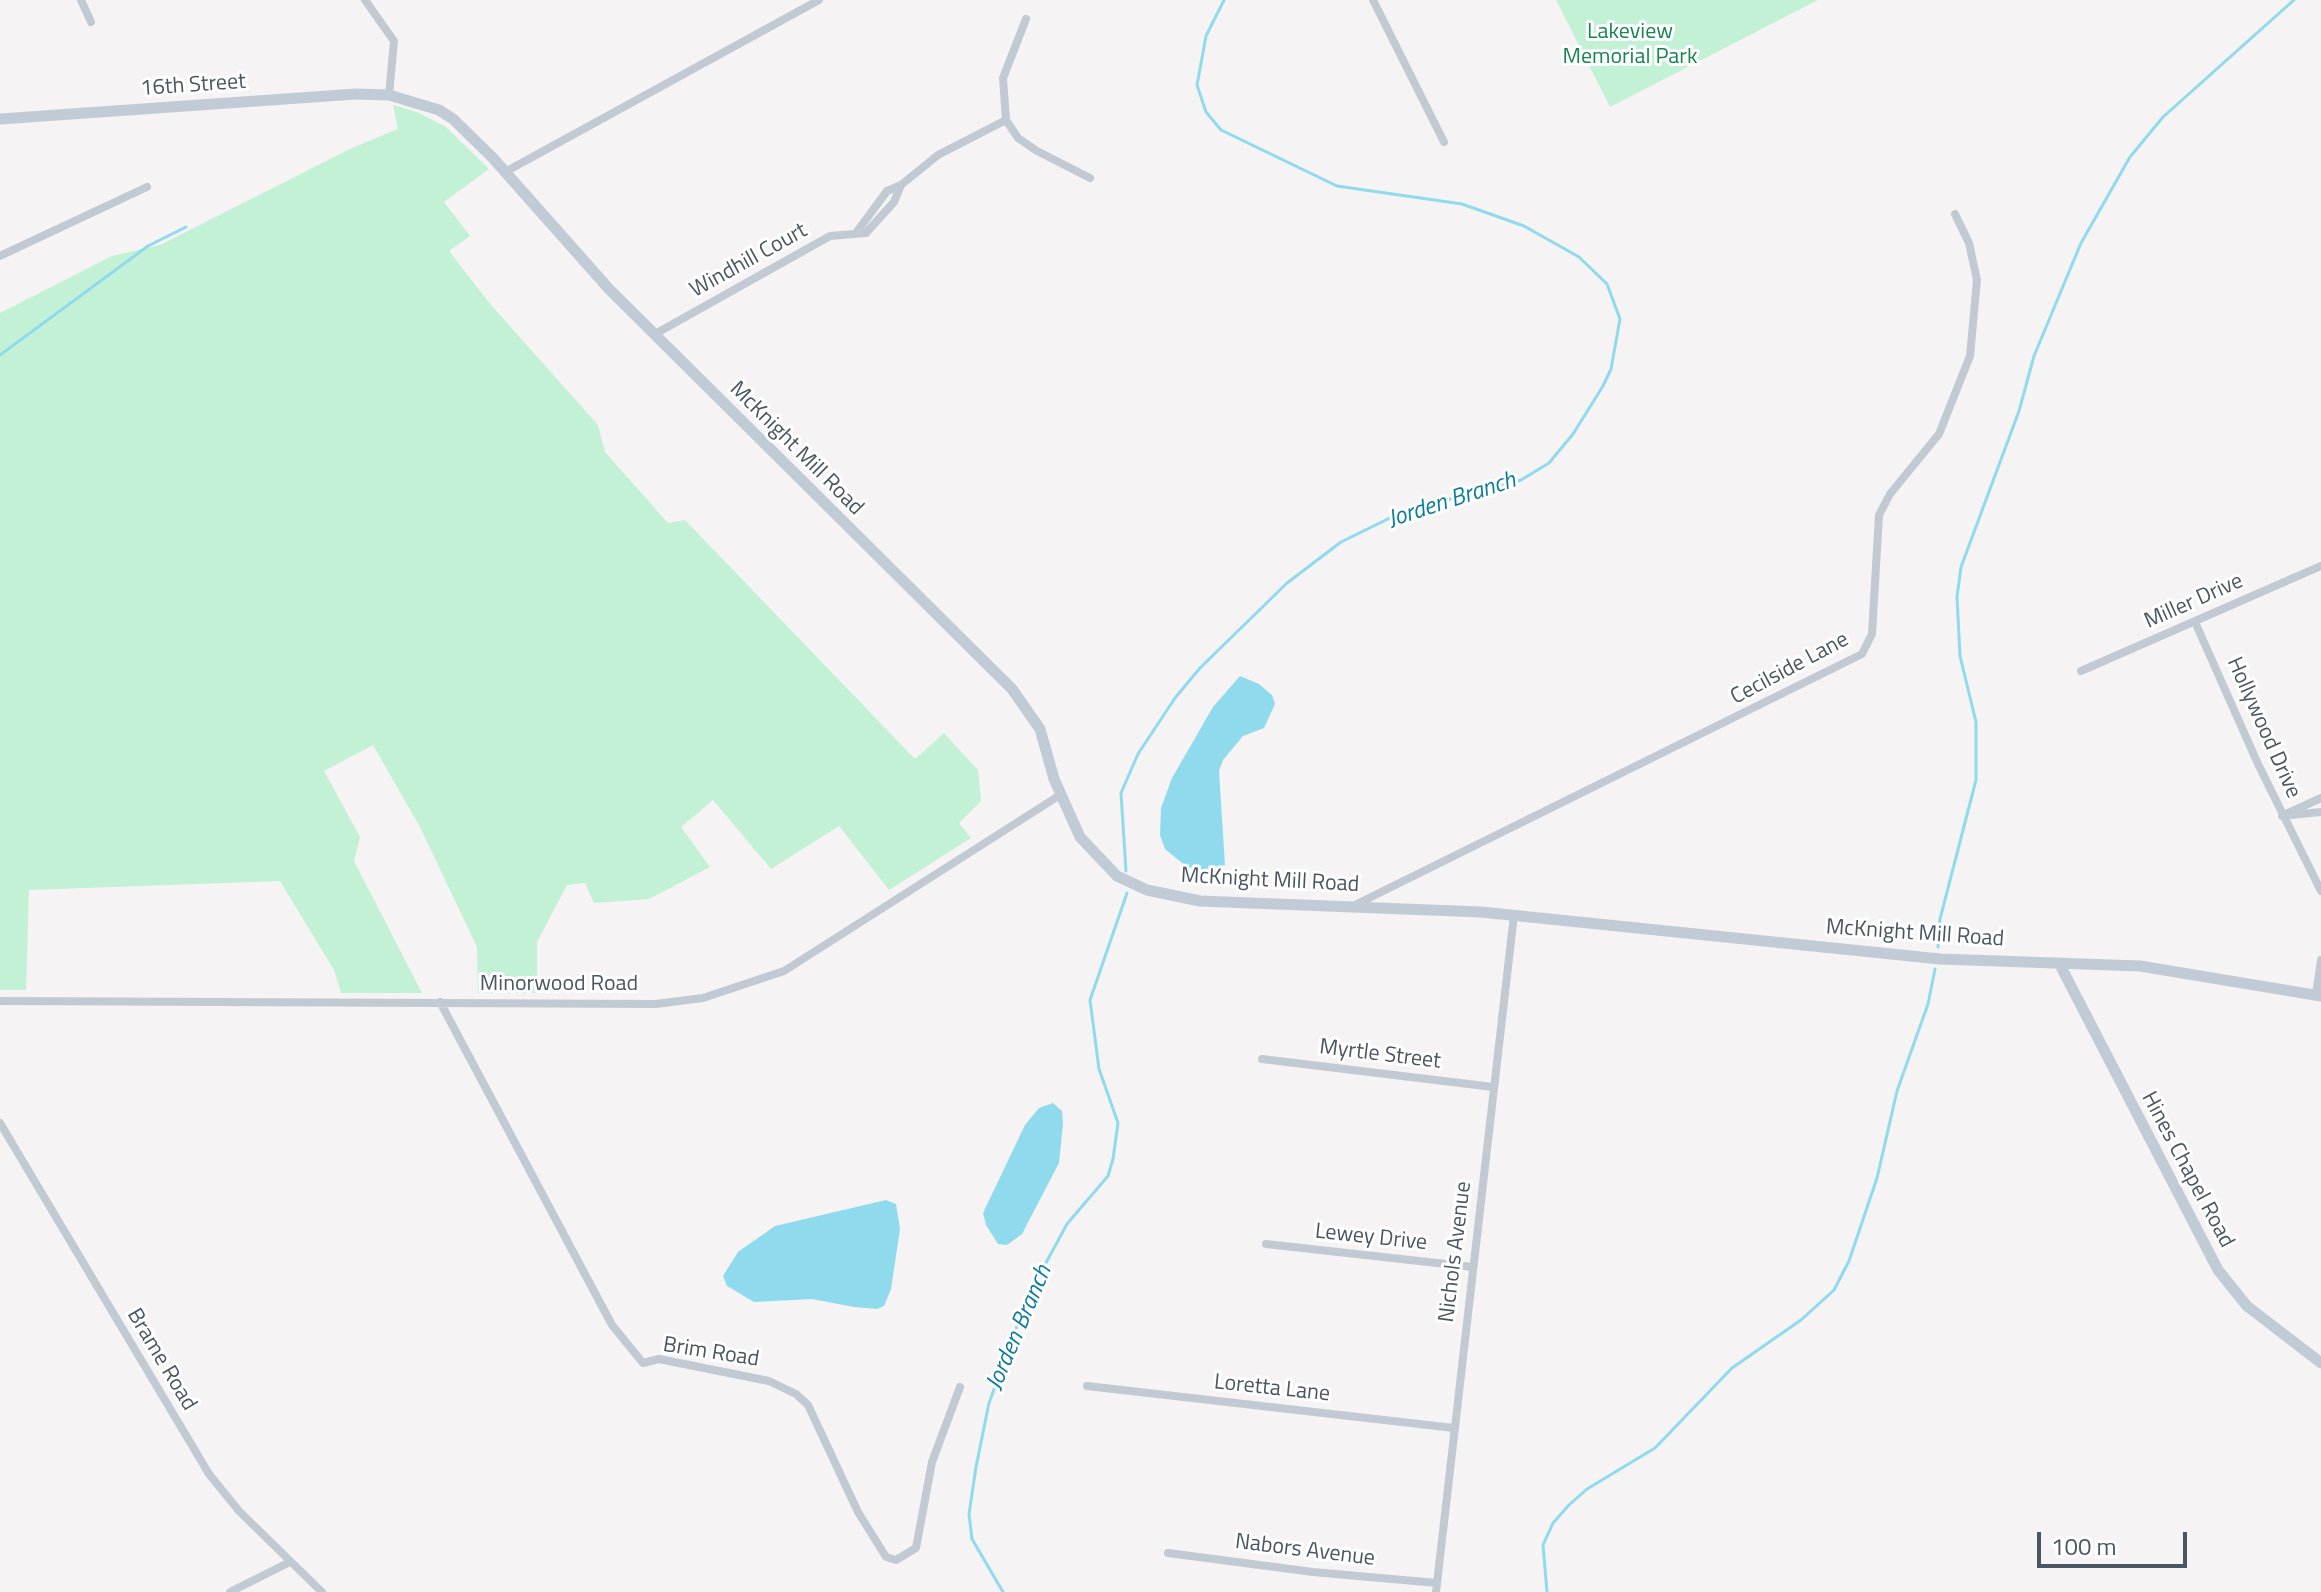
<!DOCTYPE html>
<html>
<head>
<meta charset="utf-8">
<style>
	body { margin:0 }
	#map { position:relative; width:2321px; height:1592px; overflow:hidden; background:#f5f3f3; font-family:"Titillium Web",sans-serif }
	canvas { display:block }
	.scale { position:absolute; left:2037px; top:1532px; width:150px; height:36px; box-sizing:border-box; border:4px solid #4a5661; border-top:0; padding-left:10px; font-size:24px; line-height:28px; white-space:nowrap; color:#4a5661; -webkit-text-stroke:6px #fff; paint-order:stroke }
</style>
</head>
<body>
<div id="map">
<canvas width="2321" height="1592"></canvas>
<div class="scale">100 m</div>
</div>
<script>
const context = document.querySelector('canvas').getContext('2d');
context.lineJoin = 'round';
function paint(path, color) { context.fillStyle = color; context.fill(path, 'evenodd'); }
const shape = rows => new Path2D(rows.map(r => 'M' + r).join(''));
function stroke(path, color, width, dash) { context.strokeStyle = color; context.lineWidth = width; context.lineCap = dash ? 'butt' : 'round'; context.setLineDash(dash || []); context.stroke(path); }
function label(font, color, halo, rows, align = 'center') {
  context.font = font + ' "Titillium Web",sans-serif'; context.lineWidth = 6; context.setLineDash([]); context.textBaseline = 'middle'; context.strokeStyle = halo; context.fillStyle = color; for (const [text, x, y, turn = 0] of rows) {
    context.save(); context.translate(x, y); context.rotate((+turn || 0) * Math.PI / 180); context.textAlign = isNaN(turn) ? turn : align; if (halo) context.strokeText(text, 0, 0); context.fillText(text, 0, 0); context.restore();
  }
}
paint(shape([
	[1556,0,1818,0,1610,107],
	[393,105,417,112,446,127,489,169,444,202,470,236,449,251,491,305,598,425,605,452,668,523,685,520,915,759,944,733,978,770,981,801,959,823,971,838,889,890,839,826,771,869,713,800,681,827,710,867,649,899,594,903,585,883,567,885,537,942,537,993,478,993,477,947,420,827,373,745,324,771,360,837,354,861,422,993,341,993,334,970,280,881,29,890,26,990,0,990,0,313,112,256,160,245,352,148,398,129]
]), '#c3f1d5');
paint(shape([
	[1240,676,1259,684,1272,695,1275,704,1264,728,1243,736,1223,760,1219,771,1225,865,1200,870,1187,867,1165,849,1160,835,1161,808,1172,778,1213,707],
	[1053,1103,1062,1111,1063,1124,1059,1163,1022,1234,1007,1245,998,1244,986,1225,983,1213,1025,1125,1039,1108],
	[886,1200,896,1204,900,1229,891,1289,884,1306,877,1309,854,1307,812,1299,754,1302,727,1286,723,1276,738,1252,775,1226]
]), '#90daee');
stroke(shape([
	[0,355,148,246,186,227],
	[1126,871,1121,793,1138,754,1175,698,1200,668,1287,583,1341,542,1400,513,1521,480,1549,463,1573,434,1603,386,1611,369,1620,319,1607,284,1579,257,1524,226,1462,204,1337,186,1221,130,1206,112,1197,85,1206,36,1224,0],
	[1938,947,1940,919,1976,780,1976,722,1960,656,1957,597,1961,567,2019,411,2034,356,2081,243,2130,157,2163,117,2294,0],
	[1003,1592,972,1539,969,1514,976,1467,989,1403,1028,1296,1067,1224,1108,1176,1113,1159,1118,1123,1099,1069,1090,1000,1127,893],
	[1547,1592,1543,1545,1553,1523,1569,1505,1587,1489,1655,1448,1732,1368,1801,1320,1834,1290,1849,1261,1877,1178,1897,1091,1928,1004,1935,969]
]), '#90daee', 3);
stroke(shape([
	[81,0,91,22],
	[365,0,394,41,389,95],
	[1373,0,1444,142],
	[1006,120,1018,138,1037,151,1090,178],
	[505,172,819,0],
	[856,233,887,191,901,185,938,155,1006,120,1003,78,1026,19],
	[0,256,147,187],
	[655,334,830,236,866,233,894,202,901,185],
	[2195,622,2258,764,2321,891],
	[2081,671,2321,566],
	[2291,815,2321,812],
	[2282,816,2321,798],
	[1355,905,1862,654,1872,634,1879,515,1890,494,1939,434,1970,356,1977,280,1969,243,1955,214],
	[2316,995,2321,960],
	[0,1001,656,1004,703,998,784,971,1060,795],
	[440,1002,612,1325,643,1363,659,1359,769,1381,796,1394,808,1405,858,1512,886,1557,896,1560,916,1548,932,1462,960,1387],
	[1262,1059,1493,1087],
	[0,1123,209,1474,239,1511,322,1592],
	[1266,1244,1473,1267],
	[1087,1386,1454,1428],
	[1168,1553,1313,1572,1437,1583],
	[230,1592,290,1562],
	[1436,1592,1514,915]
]), '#c1cad2', 8);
stroke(shape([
	[0,119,356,94,389,95,439,110,453,119,492,157,609,289,1012,689,1040,729,1054,779,1080,837,1117,876,1147,890,1200,901,1481,912,1940,959,2140,966,2321,996],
	[2059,963,2218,1270,2247,1306,2321,1363]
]), '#c1cbd6', 11);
label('22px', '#17864f', '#fff', [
	["Lakeview",1630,33],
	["Memorial Park",1630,58]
]);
label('22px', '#4a5661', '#fff', [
	["16th Street",193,86,-4],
	["Windhill Court",749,261,-29],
	["McKnight Mill Road",796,449,45],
	["Miller Drive",2194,602,-24],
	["Cecilside Lane",1790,669,-28],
	["Hollywood Drive",2263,728,66],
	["McKnight Mill Road",1270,881,3],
	["McKnight Mill Road",1915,934,4],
	["Minorwood Road",559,985],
	["Myrtle Street",1380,1055,7],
	["Hines Chapel Road",2187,1170,62],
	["Lewey Drive",1371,1238,6],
	["Nichols Avenue",1456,1252,-83],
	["Brim Road",711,1353,9],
	["Brame Road",161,1360,59],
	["Loretta Lane",1272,1389,6],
	["Nabors Avenue",1305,1551,7]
]);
label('italic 24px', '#0c7c9b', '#fff', [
	["Jorden Branch",1452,501,-18],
	["Jorden Branch",1020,1328,-67]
]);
</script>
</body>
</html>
